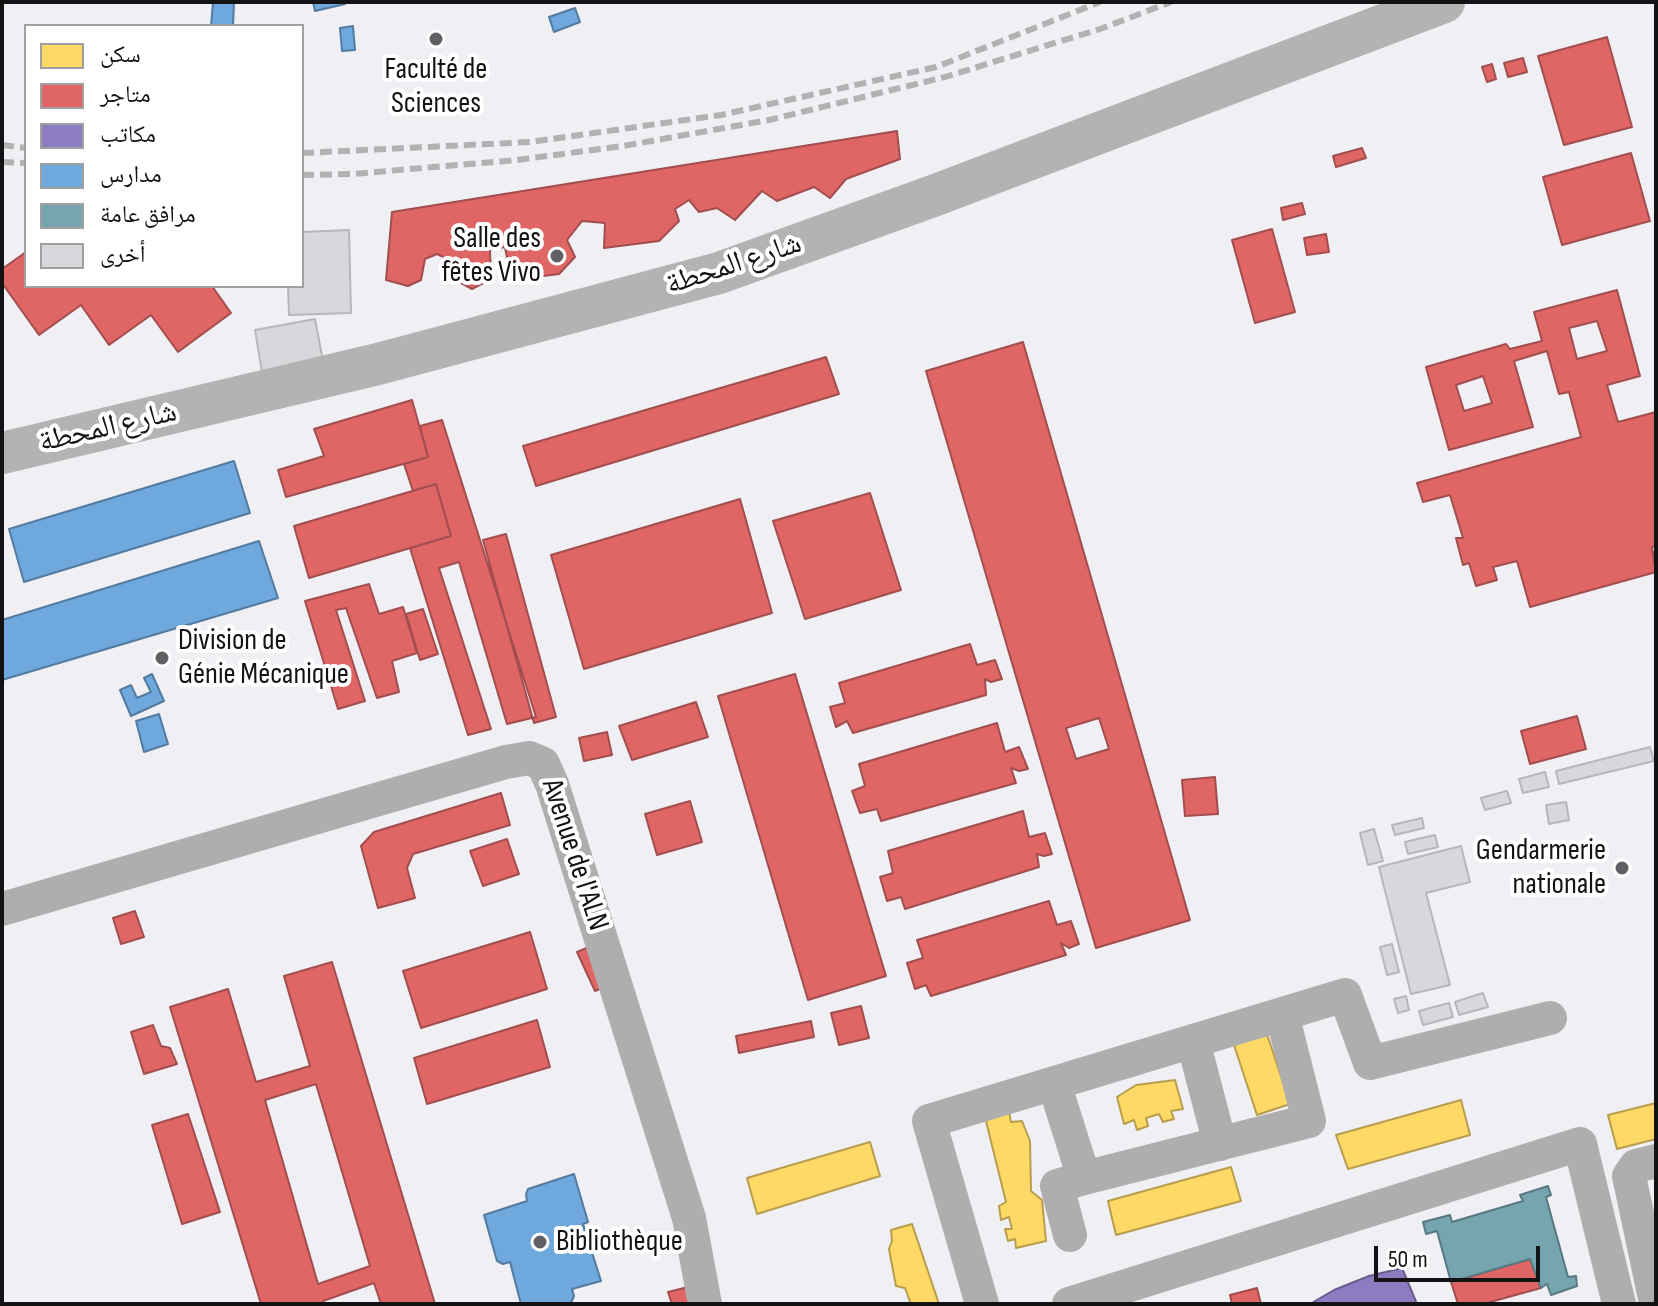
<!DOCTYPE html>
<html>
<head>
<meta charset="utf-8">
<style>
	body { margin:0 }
	#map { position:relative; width:1658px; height:1306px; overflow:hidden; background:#efeff4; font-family:"Sofia Sans Condensed","Noto Naskh Arabic",sans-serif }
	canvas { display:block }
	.frame { position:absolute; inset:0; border:4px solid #131215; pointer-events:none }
	.legend { position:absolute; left:24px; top:24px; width:280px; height:264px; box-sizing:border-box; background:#fff; border:2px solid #a1a0a1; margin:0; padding:10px 14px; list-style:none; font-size:24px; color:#131215 }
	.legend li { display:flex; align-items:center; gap:16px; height:40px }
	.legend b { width:40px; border:2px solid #a1a0a1 }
	.scale { position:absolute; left:1374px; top:1246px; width:166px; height:36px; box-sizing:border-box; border:4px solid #131215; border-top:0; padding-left:10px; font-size:24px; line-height:28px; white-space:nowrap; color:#131215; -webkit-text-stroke:6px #fff; paint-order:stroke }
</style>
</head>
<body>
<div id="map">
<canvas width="1658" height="1306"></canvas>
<div class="frame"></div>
<ul class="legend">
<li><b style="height:22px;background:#ffd966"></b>سكن</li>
<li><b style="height:22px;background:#e06666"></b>متاجر</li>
<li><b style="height:22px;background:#8e7cc3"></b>مكاتب</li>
<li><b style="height:22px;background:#6fa8dc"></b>مدارس</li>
<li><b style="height:22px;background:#76a5af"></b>مرافق عامة</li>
<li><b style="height:22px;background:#d8d8dc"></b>أخرى</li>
</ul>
<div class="scale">50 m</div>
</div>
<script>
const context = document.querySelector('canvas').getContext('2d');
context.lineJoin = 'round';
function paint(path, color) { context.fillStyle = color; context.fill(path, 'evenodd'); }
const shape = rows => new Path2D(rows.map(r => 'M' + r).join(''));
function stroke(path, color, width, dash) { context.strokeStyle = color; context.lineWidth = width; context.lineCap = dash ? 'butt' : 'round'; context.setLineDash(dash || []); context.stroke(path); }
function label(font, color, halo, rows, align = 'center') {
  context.font = font + ' "Sofia Sans Condensed","Noto Naskh Arabic",sans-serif'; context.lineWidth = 8; context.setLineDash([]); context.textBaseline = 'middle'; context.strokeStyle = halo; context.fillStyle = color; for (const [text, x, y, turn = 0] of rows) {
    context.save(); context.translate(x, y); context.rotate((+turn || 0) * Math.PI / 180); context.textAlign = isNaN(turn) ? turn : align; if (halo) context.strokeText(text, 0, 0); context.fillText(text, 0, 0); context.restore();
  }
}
const homes = shape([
	[1267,1034,1290,1104,1257,1115,1234,1045,1267,1034],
	[1175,1080,1183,1109,1171,1111,1174,1119,1163,1122,1159,1114,1146,1118,1148,1126,1137,1130,1134,1120,1124,1124,1117,1097,1136,1085,1175,1080],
	[1461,1100,1470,1135,1348,1169,1336,1135,1461,1100],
	[1656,1103,1656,1139,1617,1149,1608,1115,1656,1103],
	[1008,1106,1011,1122,1022,1121,1030,1141,1031,1191,1042,1200,1046,1241,1016,1248,1015,1239,1008,1241,1005,1229,1012,1229,1009,1217,1001,1220,999,1206,1006,1202,984,1113,1008,1106],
	[870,1142,880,1176,757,1214,747,1178,870,1142],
	[1231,1167,1241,1201,1116,1235,1108,1201,1231,1167],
	[912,1224,939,1304,911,1304,905,1288,896,1286,889,1249,892,1241,891,1230,912,1224]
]);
paint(homes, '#ffd966');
stroke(homes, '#b89d4e', 2);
const shops = shape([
	[1607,37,1632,127,1564,145,1538,56,1607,37],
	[1523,58,1527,72,1508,77,1504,63,1523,58],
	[1492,64,1496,79,1487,82,1482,67,1492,64],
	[897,131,900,159,846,179,830,198,814,187,777,201,762,191,735,220,717,208,699,212,689,200,675,209,679,221,659,241,604,248,605,223,582,221,567,240,575,257,559,274,511,280,505,247,490,250,491,279,472,289,450,277,454,262,437,254,425,259,421,280,408,286,386,280,392,212,897,131],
	[1362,148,1366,158,1336,167,1333,156,1362,148],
	[1631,153,1650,221,1562,245,1543,177,1631,153],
	[1302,203,1305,214,1283,220,1281,208,1302,203],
	[1272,229,1295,312,1255,323,1232,240,1272,229],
	[1326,234,1329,252,1307,255,1304,238,1326,234],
	[26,252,26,286,212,286,231,313,178,352,151,315,109,345,81,305,39,335,2,283,2,269,26,252],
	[1617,290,1640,376,1607,385,1618,422,1656,412,1656,546,1652,547,1656,572,1530,607,1517,561,1493,567,1497,580,1476,586,1469,563,1463,565,1456,538,1463,538,1450,495,1423,502,1417,483,1581,437,1569,392,1559,394,1547,351,1514,361,1533,427,1449,450,1426,367,1506,344,1510,349,1542,341,1534,312,1617,290],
	[1597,321,1607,351,1577,359,1569,328,1597,321],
	[1483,376,1492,403,1464,411,1456,385,1483,376],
	[1023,342,1190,920,1096,948,926,371,1023,342],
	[1099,718,1109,749,1076,759,1066,728,1099,718],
	[826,357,839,394,536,486,523,446,826,357],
	[412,400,428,457,286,497,278,470,324,456,314,429,412,400],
	[442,420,536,717,507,724,459,562,439,568,491,729,468,735,410,548,451,536,436,484,413,491,404,464,428,457,420,426,442,420],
	[436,484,451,536,309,578,294,526,436,484],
	[870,493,901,590,805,619,773,521,870,493],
	[740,499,772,613,584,669,551,555,740,499],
	[506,534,556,717,534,723,483,540,506,534],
	[369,584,379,614,403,607,417,653,392,661,399,692,377,698,346,608,336,610,365,701,338,709,305,601,369,584],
	[423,609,438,654,420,660,406,614,423,609],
	[970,644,977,665,995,660,1002,679,991,682,985,679,986,695,853,733,847,721,836,727,830,707,845,703,839,683,970,644],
	[795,674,886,976,808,1000,718,696,795,674],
	[696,702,708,737,632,760,619,726,696,702],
	[1577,716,1586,749,1530,764,1521,731,1577,716],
	[997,723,1005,752,1019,747,1028,769,1019,771,1011,768,1016,783,881,821,877,809,860,813,852,791,865,786,859,764,997,723],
	[607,732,612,755,584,761,579,738,607,732],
	[1215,777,1218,814,1185,816,1182,780,1215,777],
	[501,793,510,825,413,854,407,868,415,898,378,908,361,846,374,832,501,793],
	[690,801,702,842,657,855,645,814,690,801],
	[1023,811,1029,837,1045,833,1052,854,1044,856,1037,854,1039,867,905,909,901,897,887,901,880,877,893,873,888,851,1023,811],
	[507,839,519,874,483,886,470,851,507,839],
	[1049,901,1057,925,1071,921,1079,944,1069,948,1061,943,1066,955,931,996,926,985,915,989,907,963,923,958,917,940,1049,901],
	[135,911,144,937,121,944,113,918,135,911],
	[530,932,547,989,421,1028,403,971,530,932],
	[589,947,611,984,595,991,577,952,589,947],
	[332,962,435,1304,381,1304,374,1283,323,1301,323,1304,261,1304,170,1007,228,989,256,1082,310,1066,284,976,332,962],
	[316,1084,370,1266,318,1284,265,1100,316,1084],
	[861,1006,869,1038,839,1045,831,1013,861,1006],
	[537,1020,550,1067,427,1104,414,1058,537,1020],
	[811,1021,814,1037,739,1053,736,1036,811,1021],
	[153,1025,161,1046,170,1048,177,1064,144,1074,131,1032,153,1025],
	[188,1114,220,1212,182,1224,152,1125,188,1114],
	[1530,1259,1541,1288,1483,1304,1458,1304,1451,1282,1530,1259],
	[688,1287,693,1304,672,1304,668,1292,688,1287],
	[1257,1288,1261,1304,1232,1304,1230,1295,1257,1288]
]);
paint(shops, '#e06666');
stroke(shops, '#a24d4e', 2);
const offices = shape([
	[1402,1268,1417,1304,1310,1304,1334,1290,1369,1276,1402,1268]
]);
paint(offices, '#8e7cc3');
stroke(offices, '#695c8f', 2);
const schools = shape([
	[213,2,234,2,233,26,211,26,213,2],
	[313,2,345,2,345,4,315,11,313,2],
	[575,8,580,22,554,32,549,17,575,8],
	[353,26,355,50,342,51,340,28,353,26],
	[234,461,250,513,24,582,9,529,234,461],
	[259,541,278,598,2,680,2,620,259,541],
	[152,674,164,701,131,716,120,690,131,685,137,698,151,692,144,678,152,674],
	[159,714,168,744,144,752,136,721,159,714],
	[574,1174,588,1222,583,1224,601,1281,572,1289,574,1296,571,1303,521,1304,510,1262,503,1264,497,1261,484,1215,527,1201,526,1194,528,1189,574,1174]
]);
paint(schools, '#6fa8dc');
stroke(schools, '#537ba0', 2);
const public = shape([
	[1548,1186,1551,1195,1546,1197,1568,1277,1576,1276,1577,1286,1551,1295,1547,1284,1541,1288,1530,1259,1451,1282,1437,1231,1426,1234,1423,1222,1450,1215,1452,1222,1523,1201,1520,1195,1548,1186]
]);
paint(public, '#76a5af');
stroke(public, '#587981', 2);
const building = shape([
	[349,230,351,313,289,315,288,286,302,286,302,232,349,230],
	[315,319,323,361,262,372,255,330,315,319],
	[1650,747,1654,761,1559,784,1556,771,1650,747],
	[1545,772,1549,787,1523,793,1519,779,1545,772],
	[1507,791,1511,803,1485,810,1481,798,1507,791],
	[1566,802,1569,820,1549,824,1546,805,1566,802],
	[1422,818,1424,828,1395,835,1392,825,1422,818],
	[1374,829,1383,861,1368,865,1360,833,1374,829],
	[1435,835,1438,847,1408,854,1405,842,1435,835],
	[1461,846,1470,882,1426,893,1450,985,1411,994,1379,867,1461,846],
	[1392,944,1399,972,1387,975,1380,947,1392,944],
	[1483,993,1488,1007,1459,1015,1455,1002,1483,993],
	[1406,996,1409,1010,1398,1013,1394,999,1406,996],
	[1449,1003,1453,1017,1423,1025,1419,1011,1449,1003]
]);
paint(building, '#d8d8dc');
stroke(building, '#b7b7bb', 2);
stroke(shape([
	[2,909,506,762,529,758,543,764,552,784,689,1218,705,1304],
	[1193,1041,1220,1144],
	[1054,1083,1084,1178,1057,1186,1070,1235],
	[1656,1161,1636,1166,1629,1176,1656,1303],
	[1084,1178,1309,1121,1282,1014],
	[982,1304,929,1121,1345,995,1370,1063,1550,1018],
	[1069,1304,1580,1144,1619,1304]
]), '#afaeaf', 34);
stroke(shape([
	[2,453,378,364,719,273,933,196,1444,2]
]), '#b3b3b3', 42);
stroke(shape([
	[2,145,26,148],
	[302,153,530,142,721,115,936,67,1100,2],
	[2,162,26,163],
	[302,175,352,174,517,160,623,146,769,120,945,77,1100,29,1171,2]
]), '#b2b2b3', 6, [12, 6]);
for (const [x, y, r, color] of [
	[436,39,8,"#605f63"],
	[557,256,8,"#605f63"],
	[162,658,8,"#605f63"],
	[1622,868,8,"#605f63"],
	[540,1242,8,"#605f63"]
]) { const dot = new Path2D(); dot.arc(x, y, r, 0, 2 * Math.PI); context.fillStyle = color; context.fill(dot); stroke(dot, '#fff', 3); }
label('30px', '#131215', '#fff', [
	["Faculté de",436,70,"center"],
	["Sciences",436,104,"center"],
	["Salle des",541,239],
	["fêtes Vivo",541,273],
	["Division de",178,641,"left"],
	["Génie Mécanique",178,675,"left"],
	["Gendarmerie",1606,851],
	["nationale",1606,885],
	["Bibliothèque",556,1242,"left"]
], 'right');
label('30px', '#131215', '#fff', [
	["شارع المحطة",734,265,-18],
	["شارع المحطة",108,428,-13],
	["Avenue de l'ALN",574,855,72]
]);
</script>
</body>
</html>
